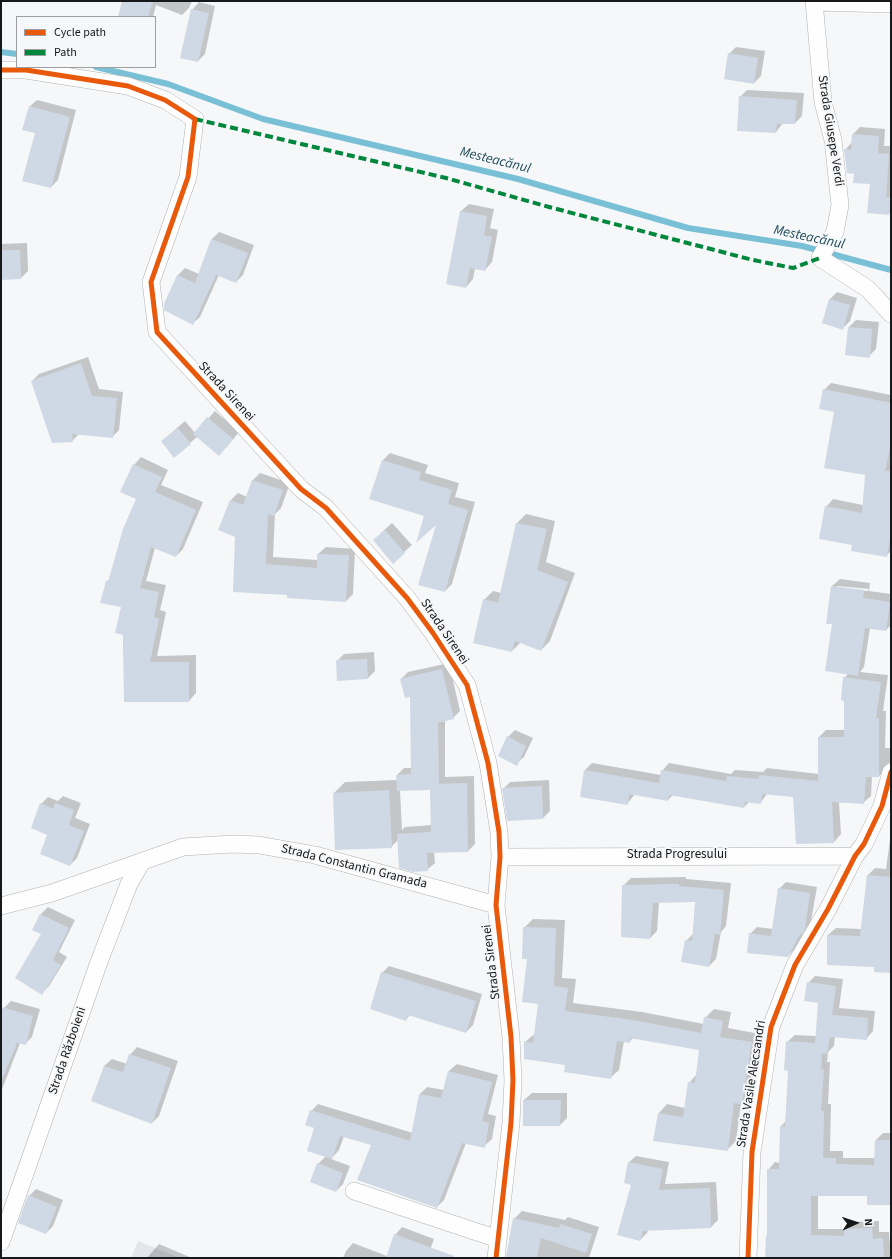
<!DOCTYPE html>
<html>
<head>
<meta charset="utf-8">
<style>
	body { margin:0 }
	#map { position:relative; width:892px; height:1259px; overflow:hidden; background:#f6f7f8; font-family:"Source Sans 3",sans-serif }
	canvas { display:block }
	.frame { position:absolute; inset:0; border:2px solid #171819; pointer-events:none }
	.legend { position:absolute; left:16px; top:16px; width:140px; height:52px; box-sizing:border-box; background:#f5f7f9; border:1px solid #9c9e9f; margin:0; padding:5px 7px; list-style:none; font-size:12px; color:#171819 }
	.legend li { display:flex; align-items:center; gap:8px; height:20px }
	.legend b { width:20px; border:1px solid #9c9e9f }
	.north { position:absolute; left:836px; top:1203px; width:40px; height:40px; -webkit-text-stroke:3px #f5f7f9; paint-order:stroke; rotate:87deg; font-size:11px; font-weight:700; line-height:16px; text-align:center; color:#171819 }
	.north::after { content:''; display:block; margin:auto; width:14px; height:18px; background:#171819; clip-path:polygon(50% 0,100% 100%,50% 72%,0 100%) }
</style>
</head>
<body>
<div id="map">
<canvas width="892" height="1259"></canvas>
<div class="frame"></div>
<ul class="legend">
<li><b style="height:5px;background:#e8590c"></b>Cycle path</li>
<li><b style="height:5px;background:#00873e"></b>Path</li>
</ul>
<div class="north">N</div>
</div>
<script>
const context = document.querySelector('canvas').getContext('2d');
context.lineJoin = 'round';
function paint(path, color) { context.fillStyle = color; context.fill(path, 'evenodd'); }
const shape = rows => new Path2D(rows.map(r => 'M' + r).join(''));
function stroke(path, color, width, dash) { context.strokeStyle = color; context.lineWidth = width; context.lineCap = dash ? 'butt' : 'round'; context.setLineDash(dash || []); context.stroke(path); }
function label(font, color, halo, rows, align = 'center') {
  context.font = font + ' "Source Sans 3",sans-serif'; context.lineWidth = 4; context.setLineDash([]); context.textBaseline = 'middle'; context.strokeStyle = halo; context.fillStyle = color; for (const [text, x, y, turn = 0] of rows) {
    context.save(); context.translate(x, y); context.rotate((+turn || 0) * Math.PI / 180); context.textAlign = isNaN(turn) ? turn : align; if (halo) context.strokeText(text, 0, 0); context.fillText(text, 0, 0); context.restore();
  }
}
paint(shape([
	[138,1241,180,1258,131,1258]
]), '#e3e7ec');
paint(shape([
	[123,1,192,1,189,8,182,15,156,5,153,17,119,17],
	[199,2,215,6,205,54,198,61,192,10],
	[736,47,765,51,761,76,754,83,729,54],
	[747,90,804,93,802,116,795,123,783,123,776,132,740,97],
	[37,100,76,110,58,180,51,187,29,107],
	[860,127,885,129,884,146,891,146,891,212,888,214,871,183,855,173,845,150,852,142,853,134],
	[469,204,494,209,490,228,498,230,492,262,485,270,475,268,473,279,466,287,447,283,461,211],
	[219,232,254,245,243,275,236,282,219,275,200,317,192,324,165,304,178,275,185,268,199,274,212,239],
	[27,243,28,271,21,278,1,279,1,244],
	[837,292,857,298,850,321,842,329,823,323,830,299],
	[856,320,879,322,876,349,869,356,849,327],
	[88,357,99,389,123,392,119,430,112,437,79,434,72,441,32,381,39,374],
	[831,383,891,395,891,551,886,556,854,544,826,507,833,499,863,505,866,474,824,390],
	[215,411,239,432,226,448,197,437,174,457,162,441,185,421,195,433],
	[390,453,428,465,425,473,459,483,455,497,475,502,452,584,445,591,438,522,425,516,383,460],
	[141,457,168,470,161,485,203,502,183,549,176,556,155,548,146,581,166,585,160,610,166,612,157,656,196,655,196,693,189,701,125,701,122,607,106,582,111,578,138,498,134,465],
	[260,473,290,483,281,508,275,514,273,557,318,560,318,554,326,547,355,549,353,594,346,601,288,594,236,536,231,500,238,493,247,497,253,480],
	[526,514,555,521,546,562,575,573,550,641,541,650,521,642,512,651,484,600,493,591,501,593,517,523],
	[392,523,412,545,393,562,381,533],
	[840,579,870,583,869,591,891,594,891,625,886,630,870,628,864,667,860,672,888,675,883,711,886,711,885,748,891,748,891,762,888,763,886,769,879,776,872,776,871,796,863,803,839,802,841,834,834,842,794,796,768,793,760,803,749,802,744,807,673,795,668,800,635,794,627,804,585,770,592,763,661,775,662,771,669,763,731,774,735,770,763,772,767,768,819,774,819,737,826,730,845,730,844,678,849,673,833,623,832,586],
	[837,586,869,589,868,591,837,588],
	[374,652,375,671,368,678,338,680,337,661,344,654],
	[449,663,460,711,453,718,445,720,445,777,474,776,475,844,468,851,434,852,435,863,427,870,398,840,391,847,334,793,345,782,397,780,397,775,404,768,412,768,411,696,401,679,408,672],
	[431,789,432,825,405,827,402,830,400,790],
	[515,730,533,738,524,757,516,764,508,737],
	[549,780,550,811,543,818,508,820,503,789,510,782],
	[63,796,81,803,75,818,90,824,77,858,70,865,48,834,41,804,48,797,58,801],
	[891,832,891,972,875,966,828,964,828,935,836,928,861,929,868,875,875,868,886,869],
	[686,877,686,879,731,883,726,926,721,932,716,959,709,966,686,941,694,933,696,901,659,902,657,931,650,938,623,886,631,878],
	[786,882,817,887,811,921,805,930,795,949,788,956,750,934,757,927,773,929,779,889],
	[48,907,75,920,59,952,67,957,49,986,42,993,43,933,34,929,41,914],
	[533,919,565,920,562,978,576,979,573,1003,642,1012,704,1024,705,1018,714,1009,731,1012,728,1028,760,1034,750,1094,741,1103,736,1141,728,1149,654,1140,659,1113,667,1104,685,1108,689,1083,697,1074,700,1049,634,1037,629,1042,624,1041,619,1070,610,1078,566,1064,525,1042,536,1033,540,1003,528,958,524,928],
	[389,966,482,994,473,1025,466,1032,410,1015,406,1020,382,973],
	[815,976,843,979,839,1008,875,1011,873,1031,866,1039,835,1036,834,1046,828,1052,827,1062,830,1062,828,1104,831,1104,830,1151,843,1151,843,1158,875,1158,876,1140,883,1133,891,1133,891,1204,868,1195,818,1195,818,1229,845,1229,852,1222,879,1221,879,1232,889,1232,891,1258,766,1258,767,1235,768,1234,768,1170,775,1162,780,1163,781,1126,786,1121,789,1070,787,1042,795,1035,816,1036,819,1002,808,983],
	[11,1001,40,1009,32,1037,25,1044,20,1043,1,1092,1,1018,4,1008],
	[137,1047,178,1061,159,1116,152,1123,104,1066,112,1059,127,1064,130,1055],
	[457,1064,498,1075,488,1114,496,1116,492,1139,484,1146,466,1143,444,1200,437,1207,373,1145,344,1136,339,1150,331,1159,350,1166,343,1184,336,1191,318,1164,326,1156,311,1111,318,1104,413,1133,420,1094,427,1087,444,1090,449,1071],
	[532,1093,567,1093,567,1118,560,1125,524,1125,524,1100],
	[636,1156,669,1162,665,1184,716,1182,718,1220,711,1227,648,1230,647,1233,640,1240,628,1163],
	[36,1189,63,1200,53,1226,46,1233,29,1196],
	[522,1211,565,1220,568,1217,599,1227,589,1258,506,1258,514,1219],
	[402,1227,434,1239,427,1258,343,1258,346,1251,353,1243,387,1256,395,1235],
	[159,1244,192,1258,147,1258]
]), '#0003');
stroke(shape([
	[1,52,17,54],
	[96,67,168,84,263,119,518,179,688,228,802,246,891,270]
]), '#79c0d6', 6);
paint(shape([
	[122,1,153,1,148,17,118,17],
	[191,9,209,13,198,62,180,58],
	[728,53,758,58,754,84,724,79],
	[739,96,797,100,795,124,777,124,776,133,737,131],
	[29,106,70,117,51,188,22,181,35,133,22,130],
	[852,134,879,136,878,153,889,154,886,197,891,197,889,215,867,213,870,184,853,183,854,174,847,173,844,149,851,150],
	[460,211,487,216,484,235,492,237,485,271,470,268,466,288,446,284],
	[211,239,248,253,236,283,216,275,193,325,164,310,164,304,177,275,195,283],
	[1,250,20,250,21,279,1,280],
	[829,299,850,305,843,330,822,323],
	[848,327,872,329,870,358,845,355],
	[81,363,92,396,117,398,113,438,72,434,73,442,52,443,31,381],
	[823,389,891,403,891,444,885,471,891,471,891,532,887,557,851,551,852,545,819,539,825,506,862,513,865,475,824,468,834,412,819,409],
	[207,417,233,439,219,456,193,434],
	[178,428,191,444,174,458,161,441],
	[382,460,421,472,419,480,452,490,448,504,468,510,445,592,418,585,436,525,416,543,424,516,369,499],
	[133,464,162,477,155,492,196,510,176,557,151,547,140,588,159,592,154,617,159,619,150,662,189,662,189,702,124,702,123,635,115,633,121,607,100,603,106,581,108,582,123,529,136,499,120,492],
	[252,480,283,490,274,516,268,514,266,564,317,568,317,554,349,555,346,602,287,598,287,595,233,592,235,537,218,530,230,500,243,505],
	[516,523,547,529,537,570,568,582,541,651,515,641,512,652,473,643,483,599,498,603],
	[385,530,405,553,393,564,373,540],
	[831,586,864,590,863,598,890,602,886,631,865,628,858,676,825,671,832,624,826,624],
	[367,659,368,679,337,681,336,660],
	[442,669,454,719,438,723,439,784,467,783,468,852,427,853,428,871,413,872,399,868,397,834,431,832,430,790,397,791,396,775,411,774,410,697,405,698,400,679],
	[843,677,881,682,876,718,879,718,879,777,866,777,864,804,832,802,834,843,796,844,793,797,762,794,761,804,745,802,744,808,669,795,668,801,629,794,628,805,580,797,584,770,659,783,661,770,726,781,727,776,758,779,759,775,818,781,818,737,844,737,844,701,841,700],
	[507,736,526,746,517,766,498,756],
	[542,786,543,819,507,821,502,788],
	[389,790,392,848,335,850,333,793],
	[40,803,53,809,55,803,74,810,69,825,84,831,70,866,40,854,47,835,31,828],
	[867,875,891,877,891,973,874,972,874,967,827,965,827,935,860,936],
	[679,884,679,886,724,890,720,935,715,934,709,967,681,962,685,940,692,941,695,902,653,903,650,939,621,937,622,885],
	[778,888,810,893,805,929,802,934,800,934,788,957,747,953,749,933,771,936],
	[40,914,69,928,53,960,61,965,42,995,15,978,41,934,32,930],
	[523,927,556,928,554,986,568,988,565,1011,633,1020,701,1033,704,1017,723,1021,720,1037,752,1042,742,1104,734,1103,728,1151,653,1141,658,1113,683,1117,688,1082,695,1083,699,1050,630,1038,630,1043,617,1041,611,1079,564,1072,565,1065,524,1059,524,1041,533,1043,538,1004,522,1002,527,959,522,959],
	[381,972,476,1001,466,1033,408,1015,406,1021,370,1009],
	[807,982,836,986,832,1015,868,1018,867,1040,830,1037,827,1054,822,1053,821,1069,824,1069,821,1111,824,1111,823,1158,836,1158,836,1164,874,1165,875,1140,891,1140,891,1205,867,1205,867,1196,811,1196,811,1235,844,1236,844,1229,872,1228,873,1239,883,1238,884,1258,765,1258,766,1235,767,1235,767,1169,779,1169,780,1126,785,1126,788,1071,784,1070,786,1041,815,1043,818,1003,804,1001],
	[1,1007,33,1016,26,1045,17,1043,2,1079],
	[129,1054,171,1068,152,1124,91,1101,104,1066,123,1072],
	[448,1071,492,1082,482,1121,489,1123,485,1148,462,1143,437,1208,357,1180,371,1145,340,1136,332,1159,307,1151,314,1128,305,1125,310,1110,410,1141,419,1094,441,1098],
	[523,1100,561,1100,560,1126,523,1126],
	[628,1162,663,1169,659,1190,710,1188,711,1228,643,1231,640,1241,617,1235,631,1185,624,1183],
	[317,1163,343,1173,336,1192,310,1182],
	[28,1195,57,1207,46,1234,18,1223],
	[513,1218,559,1228,560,1224,592,1234,586,1253,541,1238,537,1258,506,1258],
	[394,1234,454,1256,454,1258,386,1258]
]), '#ced9e5');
const street = shape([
	[814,1,823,102,833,140,840,205,835,232,820,258,868,289,891,314],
	[814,2,891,4],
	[1,70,26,70,128,86,165,100,195,119,188,177,151,282,157,332,301,489,326,508,407,598,433,633,467,685,488,763,499,832,500,857,496,905,511,1037,513,1080,511,1123,496,1258],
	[500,857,855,856],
	[1,906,52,893,183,847,233,844,259,845,315,855,496,905],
	[354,1191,498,1239],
	[1,1242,99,962,129,884,141,863],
	[748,1258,752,1152,771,1027,795,965,828,909,855,856,864,844,882,806,891,772]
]);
stroke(street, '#b0b1b2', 18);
stroke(street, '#fefefe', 17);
stroke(shape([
	[195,119,446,178,549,207,753,260,793,268,820,258]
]), '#00873e', 4, [8, 4]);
stroke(shape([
	[1,70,26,70,128,86,165,100,195,119,188,177,151,282,157,332,301,489,326,508,407,598,433,633,467,685,488,763,499,832,500,857,496,905,511,1037,513,1080,511,1123,496,1258],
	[748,1258,752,1152,771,1027,795,965,828,909,855,856,864,844,882,806,891,772]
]), '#e8590c', 5);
label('13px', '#171819', '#f5f7f9', [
	["Strada Giusepe Verdi",830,131,81],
	["Strada Sirenei",226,392,47],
	["Strada Sirenei",444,632,56],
	["Strada Progresului",677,855],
	["Strada Constantin Gramada",354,867,14],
	["Strada Sirenei",492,962,-97],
	["Strada Războieni",68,1051,-71],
	["Strada Vasile Alecsandri",752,1084,-81]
]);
label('italic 14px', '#224e5b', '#f5f7f9', [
	["Mesteacănul",495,161,14],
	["Mesteacănul",809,238,12]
]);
</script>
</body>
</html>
